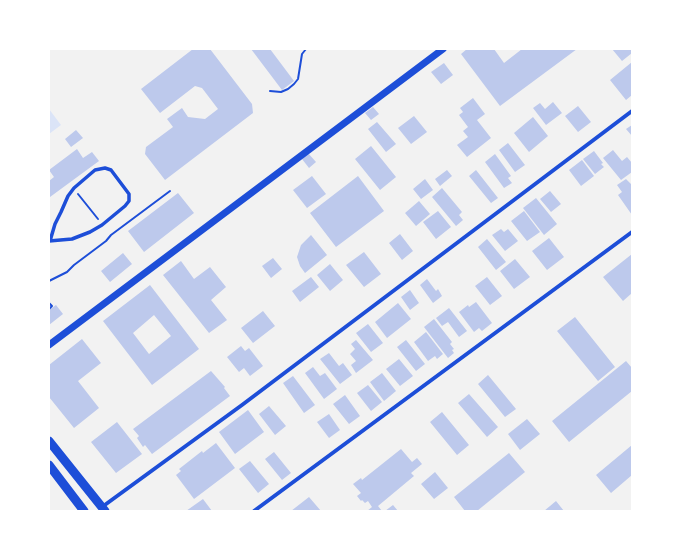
<!DOCTYPE html>
<html>
<head>
<meta charset="utf-8">
<style>
	body { margin:0 }
	#map { position:relative; width:681px; height:560px; overflow:hidden; background:#f2f2f2; font-family:Quicksand,sans-serif }
	canvas { display:block }
	.frame { position:absolute; inset:0; border:50px solid #fff; pointer-events:none }
</style>
</head>
<body>
<div id="map">
<canvas width="681" height="560"></canvas>
<div class="frame"></div>
</div>
<script>
const context = document.querySelector('canvas').getContext('2d');
context.lineJoin = 'round';
function paint(path, color) { context.fillStyle = color; context.fill(path, 'evenodd'); }
const shape = rows => new Path2D(rows.map(r => 'M' + r).join(''));
function stroke(path, color, width, dash) { context.strokeStyle = color; context.lineWidth = width; context.lineCap = dash ? 'butt' : 'round'; context.setLineDash(dash || []); context.stroke(path); }
paint(shape([
	[49,109,61,125,49,134]
]), '#dbe4f7');
paint(shape([
	[193,49,210,49,252,104,253,113,165,180,145,154,146,147,173,127,167,119,182,108,188,117,205,119,218,109,202,88,195,86,160,113,141,89],
	[251,49,270,49,294,81,282,90],
	[467,49,494,49,504,63,522,49,577,49,500,106,461,54],
	[612,49,631,49,632,53,622,61],
	[632,62,632,95,626,100,610,80],
	[444,63,453,75,441,84,431,72],
	[473,98,485,114,477,120,491,138,467,157,457,145,468,137,463,131,468,127,459,115,463,112,460,108],
	[553,102,562,113,546,125,533,108,540,103,545,109],
	[578,106,591,122,578,132,565,116],
	[373,107,379,114,371,120,365,113],
	[414,116,427,132,411,144,398,128],
	[533,117,548,136,529,152,514,133],
	[377,122,396,144,386,152,368,129],
	[632,125,632,136,626,129],
	[76,130,83,138,71,147,65,139],
	[508,143,525,165,515,172,499,150],
	[371,146,396,177,380,190,355,159],
	[77,149,83,158,92,152,99,161,50,197,49,181,54,177,49,170],
	[613,150,622,161,627,157,632,163,632,172,621,180,603,158],
	[594,151,603,163,601,164,604,167,595,174,583,159],
	[308,153,316,162,309,168,302,159],
	[495,154,511,176,508,178,512,183,504,188,485,162],
	[582,160,594,176,581,186,569,170],
	[447,170,452,176,440,186,435,179],
	[476,170,498,198,491,203,469,176],
	[312,176,326,194,307,208,293,190],
	[358,176,384,211,336,247,310,213],
	[425,179,433,190,421,199,413,189],
	[626,179,632,185,632,215,618,195,622,192,617,185],
	[442,188,462,212,459,215,463,220,456,226,432,197],
	[550,191,561,204,551,212,540,199],
	[178,193,194,213,144,252,128,231],
	[536,198,557,224,544,235,523,208],
	[419,201,430,214,416,226,405,213],
	[438,211,451,227,436,239,423,222],
	[524,211,540,232,527,241,511,221],
	[501,229,504,232,508,229,518,241,505,251,492,235],
	[400,234,413,251,402,260,389,243],
	[311,235,327,255,305,273,300,266,297,257,301,245],
	[549,238,564,257,547,270,532,251],
	[487,239,506,262,496,270,478,247],
	[364,252,381,274,364,287,346,265],
	[123,253,132,264,110,282,101,271],
	[632,254,632,293,623,301,603,277],
	[273,258,282,269,271,278,262,266],
	[515,259,530,277,514,289,500,271],
	[181,261,194,279,210,267,226,287,211,300,227,320,209,333,163,275],
	[330,264,343,280,330,291,317,275],
	[311,277,319,287,300,302,292,291],
	[487,277,502,296,490,305,475,286],
	[427,279,436,291,438,289,442,296,433,303,420,285],
	[150,285,199,349,152,385,103,321],
	[154,315,171,336,149,354,133,333],
	[410,290,419,303,410,310,401,297],
	[476,302,492,323,482,331,479,328,474,332,459,312,468,305,469,307],
	[398,303,411,319,387,338,375,322],
	[56,305,63,314,49,325,49,310],
	[449,308,467,331,459,337,448,322,442,326,436,318],
	[263,311,275,326,253,343,241,328],
	[575,317,615,367,598,381,557,331],
	[434,319,452,342,450,344,454,349,452,350,454,353,448,358,424,327],
	[368,324,383,343,371,352,356,333],
	[426,332,443,354,437,359,435,356,428,361,414,342],
	[82,339,101,363,78,381,99,408,74,428,49,397,49,365],
	[356,340,373,360,356,373,351,365,356,361,350,354,355,349,351,344],
	[406,340,425,364,416,371,397,347],
	[241,346,245,351,249,348,263,366,250,376,244,368,239,372,227,357],
	[329,353,339,366,343,363,352,375,340,384,320,359],
	[399,359,413,376,400,386,386,369],
	[626,361,632,368,632,391,569,442,552,421],
	[313,367,320,376,325,373,337,389,324,399,305,373],
	[211,371,225,387,224,388,230,396,152,454,145,445,143,447,137,438,139,436,133,429],
	[382,373,396,391,384,401,370,382],
	[488,375,516,409,505,417,478,384],
	[293,376,315,405,304,413,283,383],
	[368,385,382,402,371,411,357,393],
	[469,394,498,427,487,437,458,403],
	[345,395,360,416,349,424,333,404],
	[269,406,286,426,275,435,259,414],
	[248,410,264,432,235,454,219,432],
	[442,412,469,445,457,455,430,422],
	[329,414,340,430,329,438,317,422],
	[527,419,540,434,520,450,508,434],
	[117,422,142,454,116,473,91,442],
	[216,443,235,468,194,499,176,475,181,471,179,469,202,451,203,453],
	[632,445,632,475,611,493,596,475],
	[401,449,412,462,417,458,422,464,411,473,414,476,378,506,382,511,367,511,372,507,368,501,365,503,362,500,361,501,357,496,361,493,353,484,361,478,362,480],
	[274,452,291,473,282,480,265,459],
	[509,453,525,472,477,511,465,511,454,497],
	[250,461,269,484,258,493,239,469],
	[435,472,448,488,434,499,421,484],
	[309,497,321,511,291,511],
	[203,499,212,511,186,511],
	[556,501,564,511,544,511],
	[393,505,398,511,385,511]
]), '#bdc9ec');
stroke(shape([
	[270,91,281,92,288,89,294,84,298,79,302,54,306,49],
	[78,194,98,219],
	[49,281,67,272,74,265,106,241,111,235,170,191],
	[49,303,52,306,49,309]
]), '#1d4ed8', 2);
stroke(shape([
	[49,241,72,239,90,232,102,225,125,206,129,201,129,194,111,170,105,168,95,170,74,188,68,196,61,212,55,224,50,241]
]), '#1d4ed8', 3.5);
stroke(shape([
	[102,507,242,405,632,111],
	[254,511,632,232]
]), '#1d4ed8', 4);
stroke(shape([
	[49,345,443,49]
]), '#1d4ed8', 7);
stroke(shape([
	[49,441,105,511],
	[49,465,84,511]
]), '#1d4ed8', 9);
</script>
</body>
</html>
